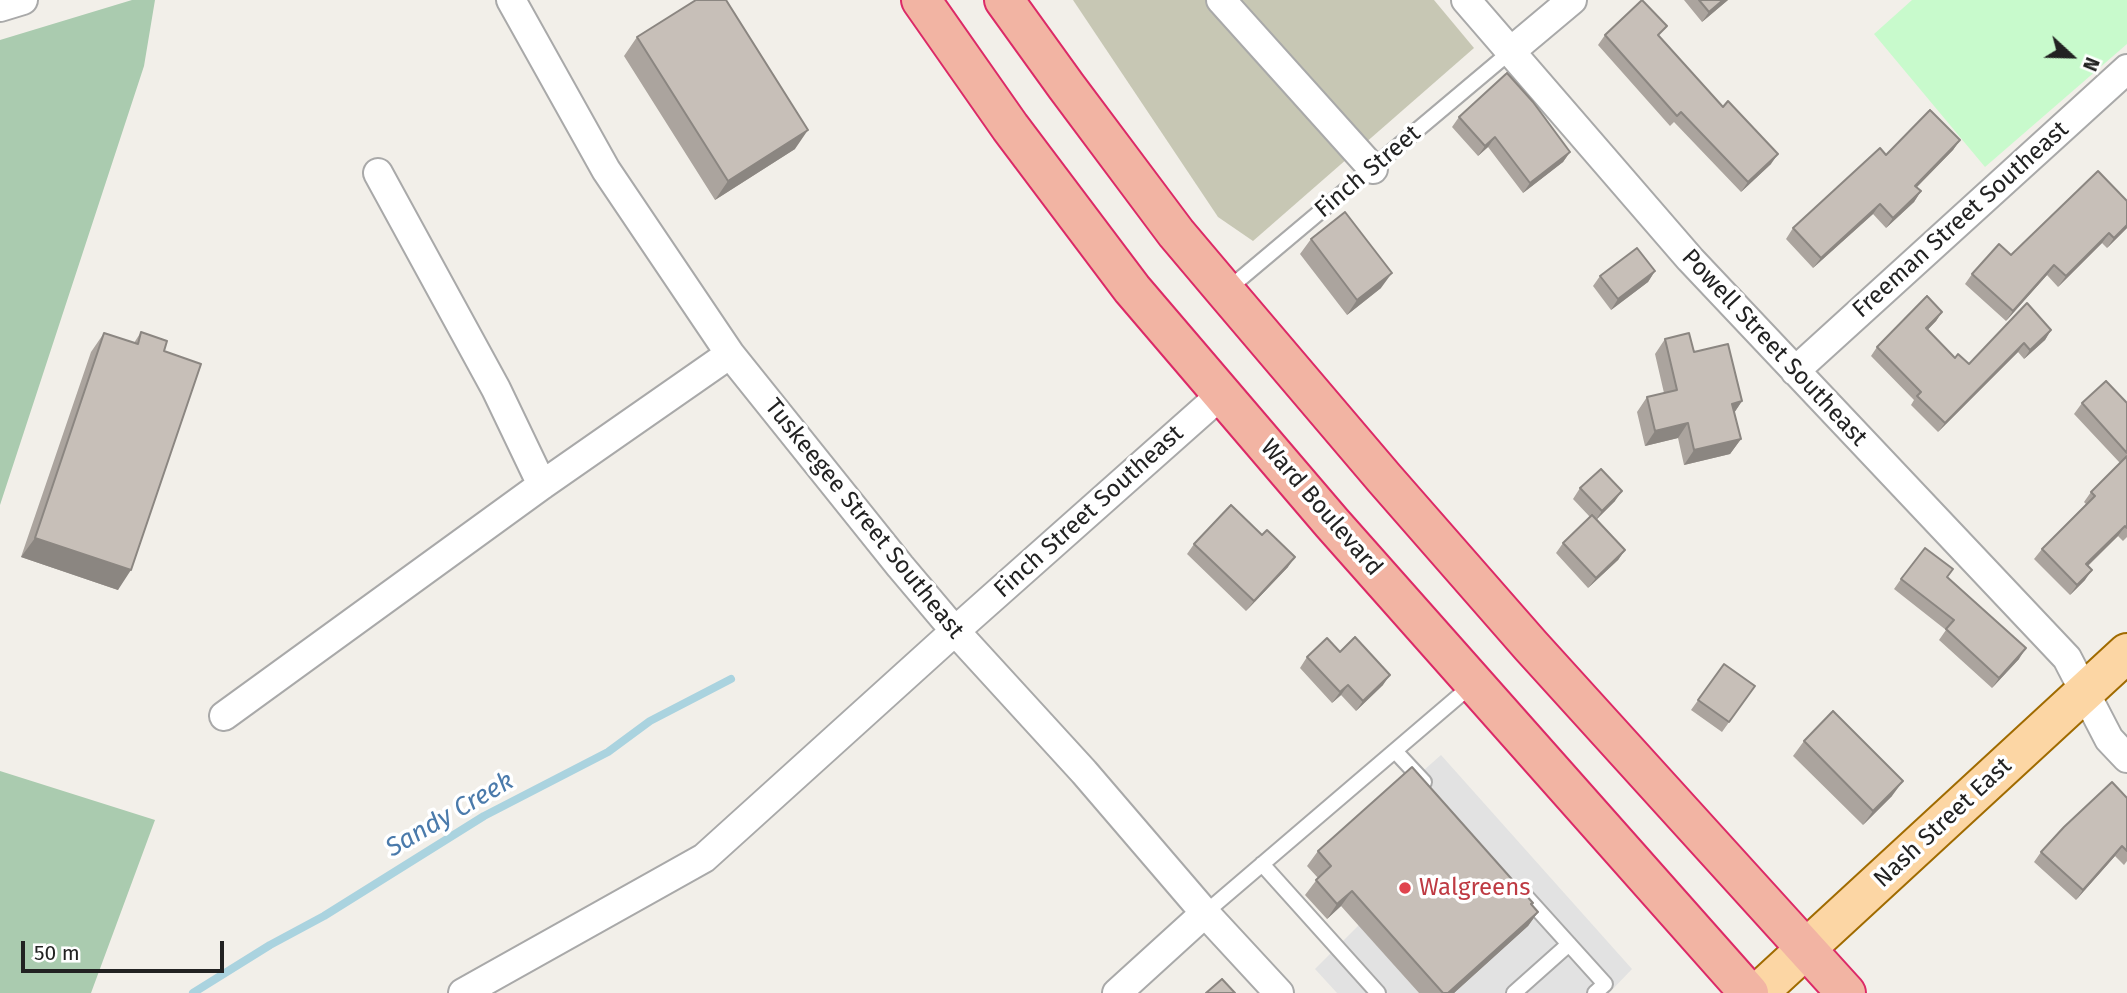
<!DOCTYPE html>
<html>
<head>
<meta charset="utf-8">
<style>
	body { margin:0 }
	#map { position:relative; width:2127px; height:993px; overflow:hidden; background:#f2efe9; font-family:"Fira Sans",sans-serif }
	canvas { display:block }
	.north { position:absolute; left:2036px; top:21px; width:70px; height:70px; -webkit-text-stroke:5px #fff; paint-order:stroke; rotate:112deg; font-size:19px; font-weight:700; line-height:28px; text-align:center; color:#222 }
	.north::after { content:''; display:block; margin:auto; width:24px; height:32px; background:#222; clip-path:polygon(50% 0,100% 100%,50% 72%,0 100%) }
	.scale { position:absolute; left:21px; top:941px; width:203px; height:32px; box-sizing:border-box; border:4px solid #222; border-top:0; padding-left:9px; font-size:21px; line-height:24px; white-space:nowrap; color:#222; -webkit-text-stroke:5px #fff; paint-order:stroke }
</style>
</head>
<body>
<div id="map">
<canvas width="2127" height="993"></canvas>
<div class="north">N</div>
<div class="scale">50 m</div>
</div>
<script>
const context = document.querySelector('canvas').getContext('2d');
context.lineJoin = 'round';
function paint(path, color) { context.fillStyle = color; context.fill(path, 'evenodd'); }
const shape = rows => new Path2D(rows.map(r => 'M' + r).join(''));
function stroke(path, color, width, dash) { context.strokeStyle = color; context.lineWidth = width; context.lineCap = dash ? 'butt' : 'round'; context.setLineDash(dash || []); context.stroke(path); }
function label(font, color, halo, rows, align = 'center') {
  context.font = font + ' "Fira Sans",sans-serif'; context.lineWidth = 7; context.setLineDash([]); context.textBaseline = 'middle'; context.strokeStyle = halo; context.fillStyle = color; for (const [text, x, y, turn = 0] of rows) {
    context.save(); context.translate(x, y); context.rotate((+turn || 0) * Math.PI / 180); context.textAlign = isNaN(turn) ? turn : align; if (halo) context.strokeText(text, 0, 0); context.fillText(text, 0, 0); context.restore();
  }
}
paint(shape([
	[1073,0,1434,0,1474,48,1253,241,1218,217]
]), '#c7c7b4');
paint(shape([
	[132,0,155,0,144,66,0,505,0,40],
	[0,771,155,820,91,993,0,993]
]), '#aacbaf');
paint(shape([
	[1912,0,2127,0,2127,44,1985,167,1874,34]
]), '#c8facc');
paint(shape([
	[1441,755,1632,969,1609,993,1454,993,1406,786],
	[1359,925,1419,993,1337,993,1315,969]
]), '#e2e2e2');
stroke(shape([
	[193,993,270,945,324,916,484,816,608,752,650,721,731,679]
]), '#aad3df', 8);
const service = shape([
	[1227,290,1510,52],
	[1395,751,1424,782],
	[1262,864,1378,993],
	[1521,891,1605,984,1595,993],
	[1205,913,1473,684],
	[1514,993,1569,944]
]);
const minor = shape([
	[511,0,606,170,730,354,900,566,955,631,1084,772,1205,913,1279,993],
	[1221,0,1373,169],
	[1466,0,1690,259,2067,658,2109,739,2127,758],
	[0,7,23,0],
	[1510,52,1572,0],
	[378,173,496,389,542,485],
	[1795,371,2127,69],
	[224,716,542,485,730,354],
	[463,993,704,858,955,631,1223,393],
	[1117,993,1205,913]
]);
const primary = shape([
	[1758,993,2127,653]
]);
const trunk = shape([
	[921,0,1010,127,1132,289,1332,523,1749,993],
	[1004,0,1066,86,1176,233,1225,291,1384,478,1531,646,1846,993]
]);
stroke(service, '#a9a9a9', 18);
stroke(minor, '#a9a9a9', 32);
stroke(primary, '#a06b00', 42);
stroke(trunk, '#dc2a67', 42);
stroke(service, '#fff', 14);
stroke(minor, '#fff', 28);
stroke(primary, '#fcd6a4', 38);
stroke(trunk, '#f2b4a3', 38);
paint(shape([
	[1684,0,1728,0,1702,22],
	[1605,35,1660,37,1771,164,1741,192,1674,122,1670,126,1598,45],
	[637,37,795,149,715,200,624,56],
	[1459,117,1570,152,1563,162,1523,193,1488,147,1478,156,1452,127],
	[1960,140,1953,150,1917,187,1921,191,1914,202,1886,228,1873,214,1813,268,1786,239,1793,228,1886,155],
	[2127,201,2127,228,2107,248,2102,243,2058,287,2047,275,2006,321,1965,284,1972,274],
	[1311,239,1381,288,1347,315,1300,254],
	[1655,271,1648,282,1611,310,1593,286,1600,276],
	[1942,312,1936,321,1927,330,1955,358,1969,364,2051,330,2045,340,2024,359,2018,352,1938,432,1911,405,1914,400,1871,356,1877,347],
	[141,332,164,351,118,590,21,557,91,352,104,333,134,343],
	[1665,339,1694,352,1742,401,1734,413,1741,439,1730,454,1684,465,1678,438,1645,446,1637,412,1647,397,1664,393,1655,354],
	[2082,403,2127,403,2127,537,2123,541,2118,536,2088,566,2085,580,2070,595,2034,559,2042,549,2086,504,2084,502,2091,492,2120,463,2074,414],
	[1580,488,1615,501,1597,519,1625,550,1618,560,1588,588,1556,553,1563,543,1590,517,1573,499],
	[1194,544,1288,567,1246,611,1187,554],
	[1947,578,2019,659,1992,688,1939,640,1946,630,1894,589,1901,579],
	[1340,652,1383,685,1356,711,1341,695,1332,703,1300,668,1307,657],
	[1724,664,1755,686,1722,732,1691,710],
	[1804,741,1892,796,1863,825,1793,756],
	[2127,798,2127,861,2124,865,2115,856,2076,900,2034,862,2041,852],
	[1318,851,1532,905,1538,912,1528,926,1454,993,1419,993,1341,906,1327,919,1305,895,1318,878,1307,866]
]), '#aba49e');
paint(shape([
	[1723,0,1728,0,1702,22,1709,12],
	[808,130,795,149,715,200,728,181],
	[1495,137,1488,147,1478,156,1485,146],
	[1960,140,1953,150,1908,196,1915,186],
	[1570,152,1563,162,1523,193,1530,183],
	[1778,154,1771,164,1741,192,1748,182],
	[1921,191,1914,202,1886,228,1893,218],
	[1880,204,1873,214,1813,268,1821,258],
	[2127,225,2127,228,2107,248,2114,238],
	[2109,233,2102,243,2058,287,2066,276],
	[2054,265,2047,275,2006,321,2013,311],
	[1655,271,1648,282,1611,310,1618,299],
	[1392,273,1381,288,1347,315,1357,300],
	[1942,312,1936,321,1920,338,1926,328],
	[2051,330,2045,340,2024,359,2030,350],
	[2024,343,2018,352,1938,432,1945,423],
	[1742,401,1732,416,1732,404],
	[1688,423,1678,438,1645,446,1655,431],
	[1741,439,1730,454,1684,465,1694,450],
	[1622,491,1615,501,1595,521,1602,511],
	[2125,526,2118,536,2079,574,2086,564],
	[35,538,131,570,118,590,21,557],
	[1625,550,1618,560,1588,588,1596,578],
	[1295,557,1288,567,1246,611,1254,601],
	[2092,570,2085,580,2070,595,2077,585],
	[2026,648,2019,659,1992,688,1999,678],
	[1390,675,1383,685,1356,711,1363,701],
	[1348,685,1341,695,1332,703,1340,692],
	[1903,781,1892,796,1863,825,1873,811],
	[2122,846,2115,856,2076,900,2083,890],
	[1352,891,1341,906,1327,919,1337,904],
	[1538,912,1528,926,1454,993,1448,993]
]), '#8b8681');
const building = shape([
	[696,0,726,0,808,130,728,181,637,37,696,0],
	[1642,0,1667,26,1658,35,1723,107,1728,101,1778,154,1748,182,1681,112,1677,116,1605,35,1642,0],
	[1699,0,1723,0,1709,12,1699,0],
	[1507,73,1533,102,1570,152,1530,183,1495,137,1485,146,1459,117,1507,73],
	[1930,110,1960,140,1915,186,1921,191,1893,218,1880,204,1821,258,1793,228,1880,148,1886,155,1930,110],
	[2098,171,2127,201,2127,225,2114,238,2109,233,2066,276,2054,265,2013,311,1972,274,1999,244,2011,255,2098,171],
	[1345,212,1392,273,1357,300,1311,239,1345,212],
	[1637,248,1655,271,1618,299,1600,276,1637,248],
	[1927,296,1942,312,1926,328,1955,358,1958,354,1969,364,2027,303,2051,330,2030,350,2024,343,1945,423,1917,396,1921,392,1877,347,1927,296],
	[141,332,167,341,164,351,201,364,131,570,35,538,104,333,138,344,141,332],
	[1689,333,1694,352,1728,344,1742,401,1732,404,1741,439,1694,450,1688,423,1655,431,1647,397,1677,390,1665,339,1689,333],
	[2106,381,2127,403,2127,453,2082,403,2106,381],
	[2127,456,2127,528,2125,526,2086,564,2092,570,2077,585,2042,549,2095,496,2091,492,2127,456],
	[1601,469,1622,491,1602,511,1580,488,1601,469],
	[1231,505,1262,535,1267,530,1295,557,1254,601,1194,544,1231,505],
	[1592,515,1625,550,1596,578,1563,543,1592,515],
	[1925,548,1953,569,1947,577,2026,648,1999,678,1946,629,1954,620,1901,579,1925,548],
	[1355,637,1390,675,1363,701,1348,685,1340,692,1307,657,1327,638,1340,652,1355,637],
	[1724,664,1755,686,1729,722,1698,700,1724,664],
	[1833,711,1903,781,1873,811,1804,741,1833,711],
	[1412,767,1533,903,1531,904,1538,912,1448,993,1443,993,1352,891,1337,904,1316,880,1331,866,1318,851,1412,767],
	[2112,782,2127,798,2127,851,2122,846,2083,890,2041,852,2064,827,2112,782],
	[1222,979,1235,993,1206,993,1222,979]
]);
paint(building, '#c7bfb8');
stroke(building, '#8b8681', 2);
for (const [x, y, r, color] of [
	[1405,888,7,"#e0444e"]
]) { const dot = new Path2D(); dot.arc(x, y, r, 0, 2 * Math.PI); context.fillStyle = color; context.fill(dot); stroke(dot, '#fff', 2.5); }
label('24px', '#222', '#fff', [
	["Finch Street",1368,172,-40],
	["Freeman Street Southeast",1961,220,-42],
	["Powell Street Southeast",1774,348,47],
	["Ward Boulevard",1321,508,49],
	["Finch Street Southeast",1089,512,-42],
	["Tuskeegee Street Southeast",864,519,51],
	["Nash Street East",1943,823,-43]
]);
label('24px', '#be3a42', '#fff', [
	["Walgreens",1419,888]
], 'left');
label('italic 26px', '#4a7aab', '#fff', [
	["Sandy Creek",450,815,-30]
]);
</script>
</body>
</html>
